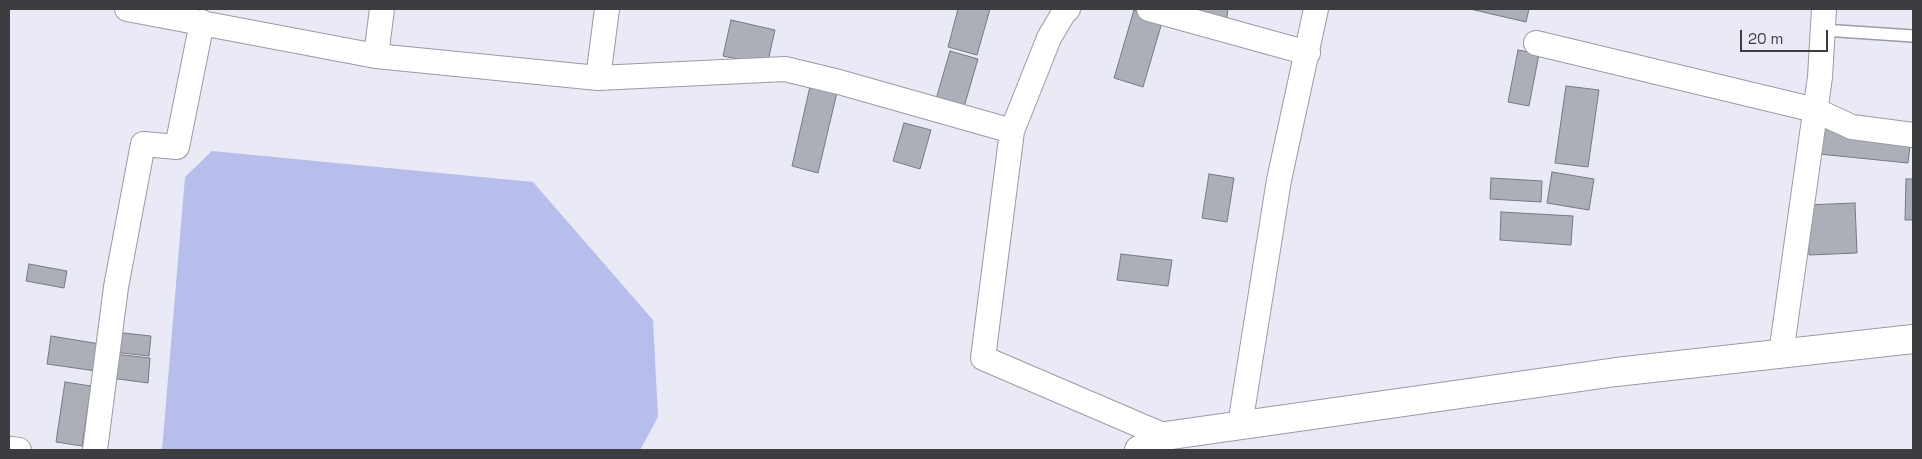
<!DOCTYPE html>
<html>
<head>
<meta charset="utf-8">
<style>
	body { margin:0 }
	#map { position:relative; width:1922px; height:459px; overflow:hidden; background:#e9eaf5; font-family:"Space Grotesk",sans-serif }
	canvas { display:block }
	.frame { position:absolute; inset:0; border:10px solid #3c3d41; pointer-events:none }
	.scale { position:absolute; left:1740px; top:30px; width:88px; height:22px; box-sizing:border-box; border:2px solid #3c3d41; border-top:0; padding-left:6px; font-size:15px; line-height:18px; white-space:nowrap; color:#3c3d41; -webkit-text-stroke:4px #e9eaf5; paint-order:stroke }
</style>
</head>
<body>
<div id="map">
<canvas width="1922" height="459"></canvas>
<div class="frame"></div>
<div class="scale">20 m</div>
</div>
<script>
const context = document.querySelector('canvas').getContext('2d');
context.lineJoin = 'round';
function paint(path, color) { context.fillStyle = color; context.fill(path, 'evenodd'); }
const shape = rows => new Path2D(rows.map(r => 'M' + r).join(''));
function stroke(path, color, width, dash) { context.strokeStyle = color; context.lineWidth = width; context.lineCap = dash ? 'butt' : 'round'; context.setLineDash(dash || []); context.stroke(path); }
paint(shape([
	[212,151,533,182,653,320,658,417,640,450,162,450,185,177]
]), '#b8beeb');
const building = shape([
	[958,9,990,9,977,55,948,47,958,9],
	[1198,9,1228,9,1226,24,1196,20,1198,9],
	[1470,9,1529,9,1526,22,1470,9],
	[1134,10,1163,19,1143,87,1114,78,1134,10],
	[731,20,775,30,767,65,723,56,731,20],
	[1518,50,1539,54,1529,106,1508,102,1518,50],
	[950,51,978,59,962,114,934,106,950,51],
	[811,82,838,88,818,173,792,166,811,82],
	[1566,86,1599,90,1588,167,1555,163,1566,86],
	[904,123,931,130,920,169,893,161,904,123],
	[1821,128,1911,137,1908,163,1819,154,1821,128],
	[1552,172,1594,179,1589,210,1547,203,1552,172],
	[1209,174,1234,178,1227,222,1202,218,1209,174],
	[1491,178,1542,181,1541,202,1490,199,1491,178],
	[1906,179,1913,179,1913,220,1905,220,1906,179],
	[1855,203,1857,253,1809,255,1807,205,1855,203],
	[1501,212,1573,216,1571,245,1500,240,1501,212],
	[1121,254,1172,260,1168,286,1117,280,1121,254],
	[29,264,67,271,64,288,26,281,29,264],
	[115,332,151,336,149,356,113,352,115,332],
	[51,336,100,344,96,371,47,364,51,336],
	[114,354,150,358,148,383,111,378,114,354],
	[65,382,91,386,82,446,56,442,65,382]
]);
paint(building, '#acaeb8');
stroke(building, '#777982', 1);
const lane = shape([
	[1823,30,1913,36]
]);
const street = shape([
	[127,9,376,56,598,78,785,69,839,82,1012,131],
	[1068,9,1063,14,1049,38,1012,131,983,358,1165,436],
	[1149,9,1308,53],
	[1536,43,1815,110,1852,127,1913,135],
	[376,56,382,9],
	[598,78,607,9],
	[1781,354,1820,77,1824,9],
	[1240,425,1279,180,1316,9],
	[11,450,12,449,19,450],
	[95,450,116,287,143,144,177,147,202,22]
]);
const secondary = shape([
	[1139,450,1165,436,1616,372,1913,339]
]);
stroke(lane, '#999ba5', 14);
stroke(street, '#999ba5', 26);
stroke(secondary, '#999ba5', 30);
stroke(lane, '#fff', 11);
stroke(street, '#fff', 24);
stroke(secondary, '#fff', 28);
</script>
</body>
</html>
